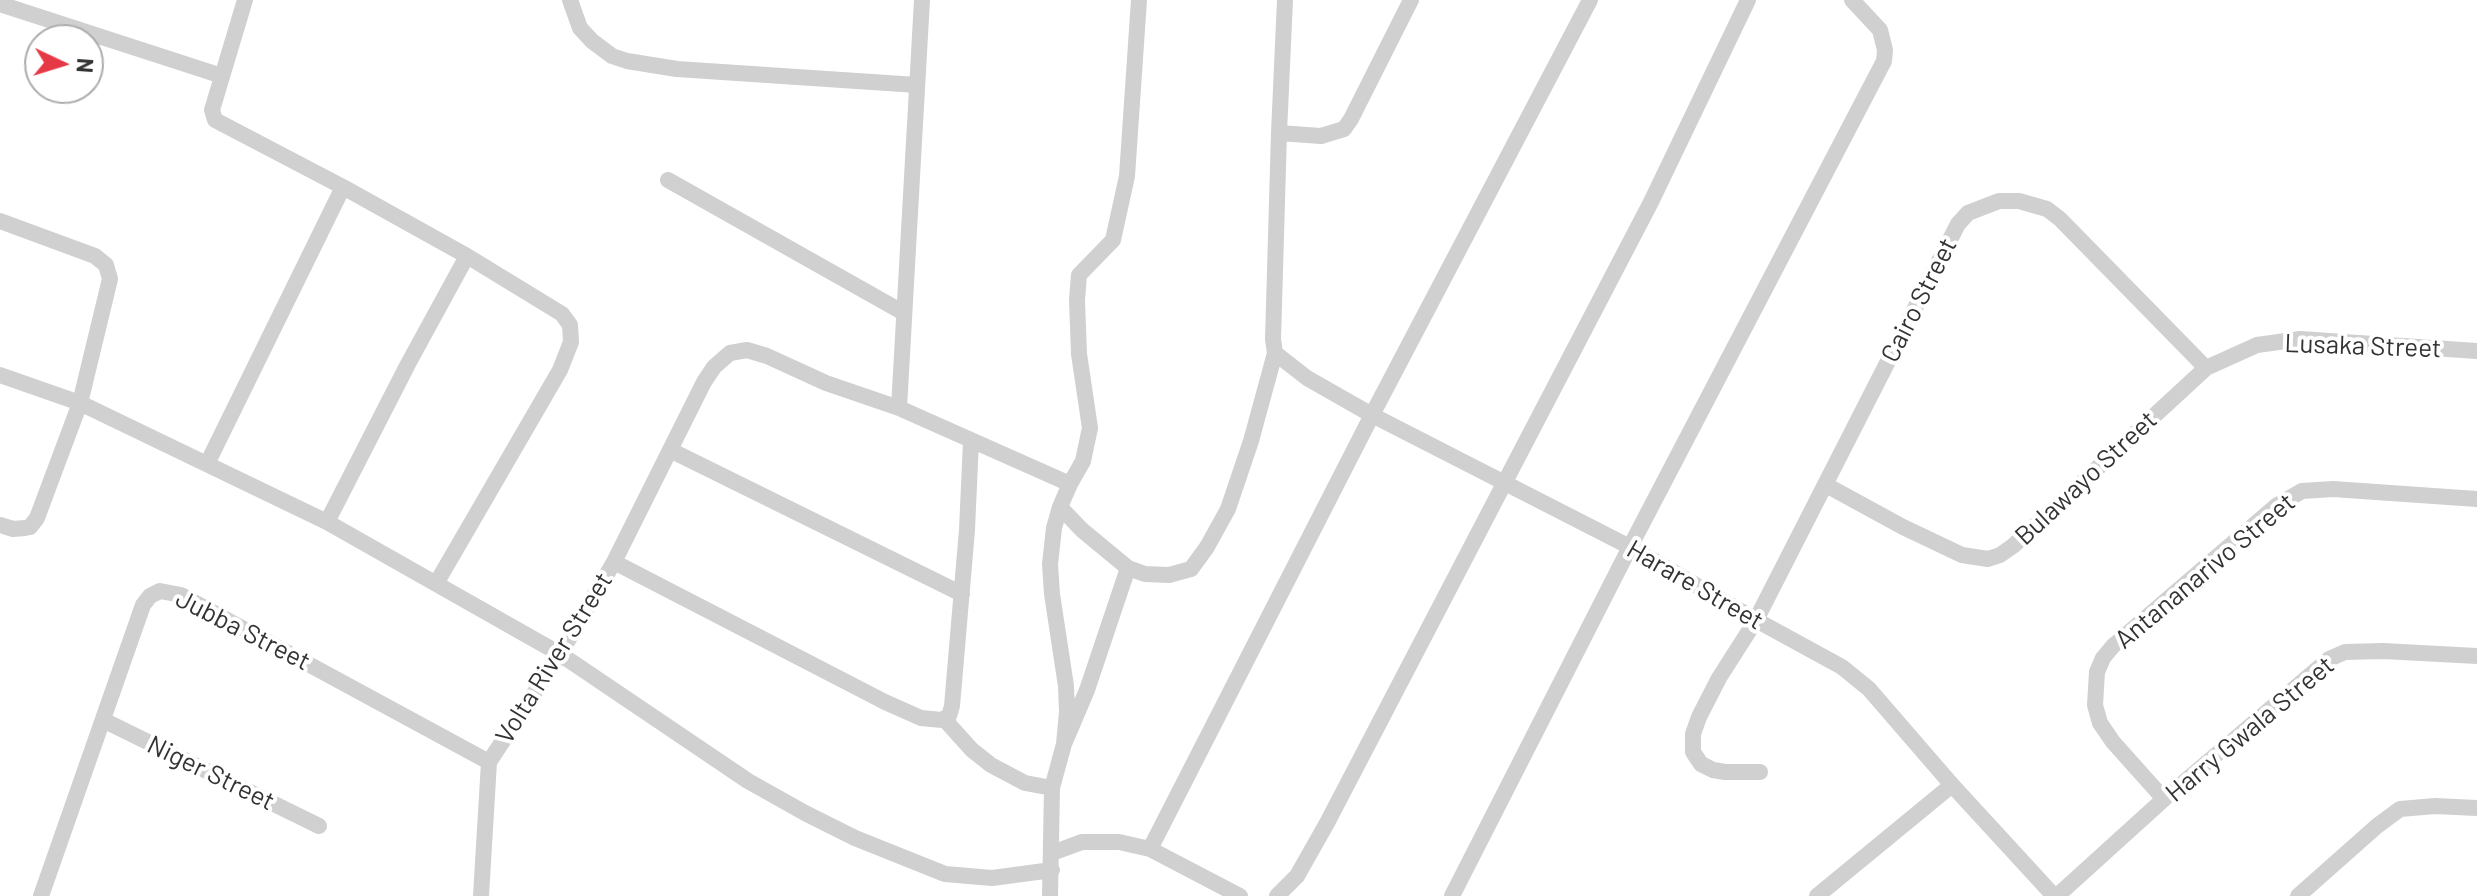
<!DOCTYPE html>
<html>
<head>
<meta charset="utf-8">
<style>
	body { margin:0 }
	#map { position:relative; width:2477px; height:896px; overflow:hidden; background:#fff; font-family:Barlow,sans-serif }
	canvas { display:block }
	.north { position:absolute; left:24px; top:24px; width:80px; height:80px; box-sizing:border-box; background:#fff; border:2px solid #adadad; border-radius:50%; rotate:94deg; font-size:22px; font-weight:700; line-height:32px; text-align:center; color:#333 }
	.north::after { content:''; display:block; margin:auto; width:28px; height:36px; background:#e63946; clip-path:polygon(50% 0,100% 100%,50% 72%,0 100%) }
</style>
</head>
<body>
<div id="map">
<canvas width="2477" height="896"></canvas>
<div class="north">N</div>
</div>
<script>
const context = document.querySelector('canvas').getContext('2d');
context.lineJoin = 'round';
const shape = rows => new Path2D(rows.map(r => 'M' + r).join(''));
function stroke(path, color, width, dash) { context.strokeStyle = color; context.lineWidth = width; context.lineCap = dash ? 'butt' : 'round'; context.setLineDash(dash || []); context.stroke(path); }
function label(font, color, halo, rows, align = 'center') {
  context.font = font + ' Barlow,sans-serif'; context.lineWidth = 8; context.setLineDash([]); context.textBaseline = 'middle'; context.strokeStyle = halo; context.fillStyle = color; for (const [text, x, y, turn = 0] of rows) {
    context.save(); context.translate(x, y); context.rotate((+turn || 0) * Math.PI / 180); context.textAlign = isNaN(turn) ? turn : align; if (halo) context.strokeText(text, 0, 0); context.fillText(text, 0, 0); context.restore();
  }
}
stroke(shape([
	[245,0,212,110,215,120,343,187,467,256,562,314,570,325,571,342,560,370,437,582],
	[570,0,580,28,592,41,612,56,627,61,677,69,917,85],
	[0,4,222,76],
	[1279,133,1321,136,1344,129,1351,119,1411,0],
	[668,180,904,313],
	[0,221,95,256,106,265,110,279,80,403,37,518,30,527,25,528,13,529,0,525],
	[1275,353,1307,378,1372,415,1630,547,1756,620,1842,667,1869,689,1952,785,2054,896],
	[0,375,80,403,327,522,560,654,748,781,805,813,855,838,945,874,992,878,1052,870],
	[899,408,922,0],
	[670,450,962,594],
	[207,464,343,187],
	[1826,485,1903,527,1962,555,1988,559,2000,555,2013,546,2206,368,2257,345,2300,339,2477,351],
	[1060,507,1082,530,1128,568],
	[327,522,408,364,467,256],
	[614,562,885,702,921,718,942,720,949,716,952,706,967,530,971,441],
	[944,719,972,750,991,765,1025,783,1052,788],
	[103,720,319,826],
	[1064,744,1087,690,1128,568,1145,574,1169,575,1191,569,1207,547,1228,509,1251,441,1275,353,1273,339,1279,133,1285,0],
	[1760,772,1725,772,1713,770,1701,764,1693,752,1693,734,1699,717,1719,678,1756,620,1958,224,1968,213,1999,201,2019,201,2047,209,2060,219,2206,368],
	[2164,799,2113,742,2100,723,2095,705,2097,672,2103,658,2113,646,2276,506,2302,491,2333,489,2477,499],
	[1150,849,1372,415,1590,0],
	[1052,853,1082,842,1119,842,1150,849,1240,896],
	[41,896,143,605,150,596,160,591,181,595,489,762],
	[481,896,489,762,560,654,614,562,704,382,714,367,730,353,747,350,767,356,826,383,899,408,1070,484,1083,461,1090,428,1079,354,1077,300,1079,275,1113,240,1127,176,1139,0],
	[1050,896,1052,788,1064,744,1067,712,1066,686,1052,594,1050,564,1054,528,1060,507,1070,484],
	[1277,896,1297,876,1327,823,1651,202,1748,0],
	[1452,896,1630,547,1884,61,1885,50,1880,30,1852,0],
	[1817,896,1952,785],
	[2057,896,2164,799,2329,659,2345,652,2383,651,2477,656],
	[2298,896,2377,826,2400,809,2435,806,2477,808]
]), '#d0d0d0', 16);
label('26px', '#333', '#fff', [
	["Cairo Street",1919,300,-63],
	["Lusaka Street",2363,346,2],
	["Bulawayo Street",2086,478,-43],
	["Antananarivo Street",2205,571,-40],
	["Harare Street",1695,585,30],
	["Jubba Street",243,630,27],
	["Volta River Street",554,658,-58],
	["Harry Gwala Street",2250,729,-40],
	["Niger Street",211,773,26]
]);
</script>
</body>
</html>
